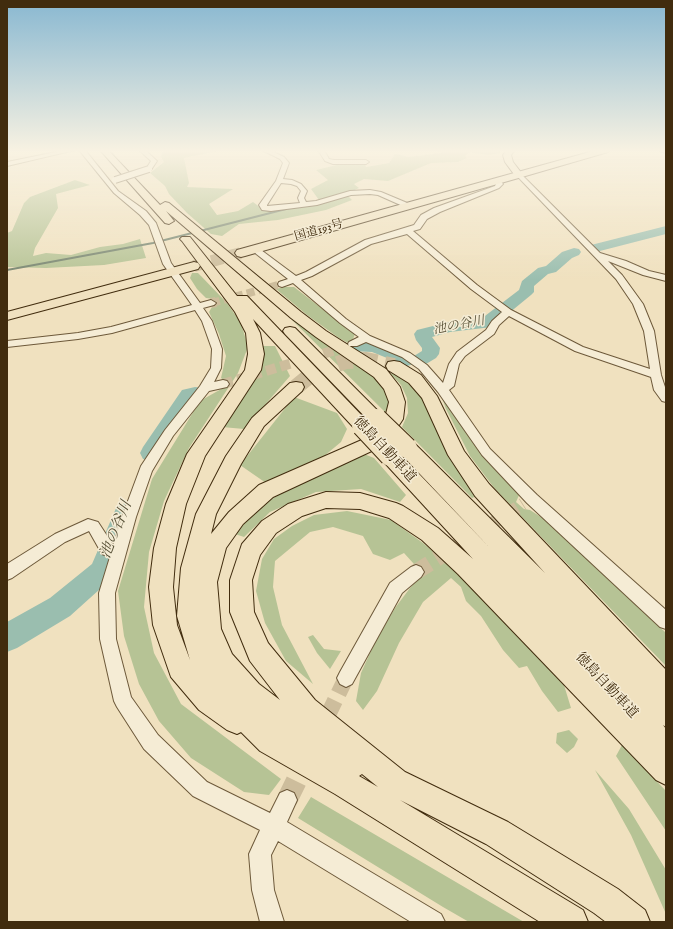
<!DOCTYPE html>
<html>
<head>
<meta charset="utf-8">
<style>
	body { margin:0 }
	#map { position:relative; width:673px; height:929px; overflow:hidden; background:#f0e1bf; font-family:"IM FELL English",serif }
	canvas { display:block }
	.frame { position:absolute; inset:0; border:8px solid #412c0e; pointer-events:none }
</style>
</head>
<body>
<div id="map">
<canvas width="673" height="929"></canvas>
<div class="frame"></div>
</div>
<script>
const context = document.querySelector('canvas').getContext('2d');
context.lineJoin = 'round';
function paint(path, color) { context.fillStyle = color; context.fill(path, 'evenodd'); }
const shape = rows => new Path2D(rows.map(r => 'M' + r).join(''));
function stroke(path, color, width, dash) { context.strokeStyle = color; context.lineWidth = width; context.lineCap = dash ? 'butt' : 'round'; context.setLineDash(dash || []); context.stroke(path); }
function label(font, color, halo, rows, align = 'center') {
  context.font = font + ' "IM FELL English","Noto Serif JP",serif'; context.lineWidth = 3; context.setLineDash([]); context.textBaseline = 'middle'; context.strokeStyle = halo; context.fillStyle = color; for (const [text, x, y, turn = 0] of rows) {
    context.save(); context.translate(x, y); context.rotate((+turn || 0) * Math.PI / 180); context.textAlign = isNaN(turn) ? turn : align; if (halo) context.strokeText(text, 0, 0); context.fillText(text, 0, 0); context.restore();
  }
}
paint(shape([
	[164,150,221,150,184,158,189,183,187,187,233,189,209,204,217,215,238,211,253,202,265,211,297,207,319,200,311,189,328,180,316,170,353,161,365,163,366,167,389,163,395,154,408,157,442,153,435,150,499,150,500,153,488,155,469,152,465,156,467,158,458,162,431,163,388,181,364,179,354,184,359,188,346,194,352,200,326,210,278,220,239,224,222,236,211,234,187,213,169,194,165,186,150,173,164,162,161,157],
	[75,180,90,185,56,194,58,208,35,248,33,256,46,253,71,255,100,247,123,244,140,239,146,258,104,265,46,268,7,267,7,233,12,231,24,203,30,197],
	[192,273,198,273,201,276,227,303,241,323,248,347,238,373,189,448,164,501,149,552,144,607,154,653,181,704,281,779,269,795,244,792,191,758,159,721,139,684,124,636,118,591,152,479,200,401,223,388,225,381,221,378,226,356,219,334,209,312,212,307,217,304,214,299,206,298,197,289,190,278],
	[284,287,294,287,355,334,353,339,348,343,339,338,307,315,276,289],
	[295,319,366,368,385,386,390,409,386,413,292,320],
	[261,346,275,346,290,376,244,429,222,427,248,391,259,367],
	[387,370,399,373,412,383,425,403,479,495,472,498,402,427,408,413,407,398,401,385],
	[294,397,337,413,347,429,341,442,323,457,266,483,240,465],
	[442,398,476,447,520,493,516,502,524,509,530,510,558,528,666,633,666,666,495,489,470,456,446,409],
	[364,454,374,458,406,495,400,502,361,489,316,492,270,512,244,537,235,534,259,507,304,479],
	[347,511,391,520,423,543,456,571,564,685,571,708,558,712,542,691,527,666,519,668,503,650,481,616,466,601,461,587,451,578,423,602,399,643,377,691,363,710,356,701,361,673,375,642,395,608,410,588,423,574,404,553,390,560,373,554,363,536,333,527,310,532,275,561,273,587,282,625,313,684,286,661,265,623,256,591,262,559,274,539,292,526,314,515],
	[313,635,324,649,341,651,330,669,317,653,308,637],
	[569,730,578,739,574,747,567,753,556,743,557,733],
	[622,745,666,791,666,831,616,756],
	[595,770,629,809,666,870,666,914,631,835],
	[311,797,524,922,469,922,443,907,298,818]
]), '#b6c395');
stroke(shape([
	[7,270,153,243,286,209]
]), '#76846f', 2);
paint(shape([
	[666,226,666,234,596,252,591,251,589,248,591,245,666,226],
	[574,248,579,249,581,252,579,255,572,258,556,272,548,274,534,286,534,292,531,295,492,327,450,332,432,337,440,348,439,354,436,358,426,364,420,366,414,364,407,366,372,352,352,351,349,347,352,343,358,342,373,342,393,347,414,356,422,351,422,348,416,340,414,334,417,330,449,322,481,319,519,290,522,281,538,268,546,266,562,252,574,248],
	[195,387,202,388,205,393,202,398,196,400,159,459,151,461,143,459,140,453,143,447,182,390,195,387],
	[125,503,133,506,137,513,110,580,70,616,17,648,7,652,7,622,50,598,92,564,117,506,125,503]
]), '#9abeaf');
stroke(shape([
	[212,303,282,284]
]), '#cdbd9c', 8, [8, 4]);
stroke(shape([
	[211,303,216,302],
	[223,384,352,345]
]), '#cdbd9c', 10, [10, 5]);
stroke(shape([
	[458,545,523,504]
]), '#cdbd9c', 13, [13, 6]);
stroke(shape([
	[416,572,460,544],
	[328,715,346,678]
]), '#cdbd9c', 16, [16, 8]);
stroke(shape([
	[322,727,328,714],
	[287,800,307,759]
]), '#cdbd9c', 21, [21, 10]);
stroke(shape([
	[194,266,241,253]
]), '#cdbd9c', 12, [12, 6]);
stroke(shape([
	[296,387,307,378,326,368,346,361,366,360,394,366]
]), '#cdbd9c', 16, [16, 8]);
const minor = shape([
	[66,150,75,150,7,166,7,162,66,150],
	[79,150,85,150,118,191,146,211,156,223,171,263,200,303,211,300,216,303,214,305,203,308,212,321,222,349,221,368,214,382,223,380,227,381,229,384,227,387,209,391,173,436,152,471,136,517,115,593,116,639,131,697,158,735,207,782,270,813,280,793,287,790,294,793,297,800,287,822,441,914,445,922,411,922,278,841,271,855,274,890,284,922,260,922,252,890,249,854,260,830,193,796,144,749,117,707,114,701,100,639,99,593,110,557,102,554,89,531,65,542,12,578,7,580,7,564,55,534,88,519,98,522,113,545,122,517,141,466,165,430,200,386,211,368,212,349,202,321,195,310,112,333,78,339,7,347,7,341,78,333,111,327,192,305,163,264,149,225,140,215,114,193,79,150],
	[139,150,145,150,157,161,151,170,146,169,151,161,139,150],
	[262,150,269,150,284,157,289,163,283,179,292,180,301,184,307,191,304,198,306,202,316,201,350,191,370,190,381,192,412,205,408,207,405,207,378,195,370,194,351,195,317,205,271,211,262,210,259,205,276,181,283,163,280,159,262,150],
	[281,183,291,184,297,186,301,191,298,198,300,203,267,206,267,205,281,183],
	[318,150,324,150,329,159,334,160,366,160,369,162,366,164,333,164,325,161,318,150],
	[659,150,666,150,666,153,660,151,659,150],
	[517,174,521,174,600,253,626,261,649,271,666,275,666,281,643,275,608,261,622,275,643,304,654,331,661,375,666,390,666,402,662,401,654,390,651,377,575,351,509,316,499,325,494,334,465,356,459,364,454,386,449,390,490,449,537,495,666,610,666,629,660,627,527,503,482,455,438,392,419,369,402,357,366,342,357,346,349,346,348,344,349,342,359,337,340,323,293,283,282,287,279,286,278,284,279,282,288,279,250,249,254,247,257,247,296,276,306,272,365,240,414,225,421,215,434,208,495,186,496,184,495,181,496,180,500,180,503,184,499,188,440,212,427,219,420,229,413,231,477,285,511,310,583,347,650,369,644,331,633,304,616,279,517,176,517,174],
	[407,234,471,289,502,312,492,321,486,330,457,352,449,364,443,383,427,365,410,353,370,336,346,319,301,280,312,276,371,244,407,234],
	[416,565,421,567,424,572,421,577,402,593,352,684,346,687,340,684,337,678,340,672,390,583,411,567,416,565]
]);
const major = shape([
	[507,150,515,150,511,155,513,162,523,175,522,177,516,177,505,162,503,155,507,150]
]);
const highway = shape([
	[100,150,108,150,160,205,165,202,169,203,301,312,326,331,386,369,400,387,405,402,403,419,390,439,376,449,273,497,243,524,226,548,217,582,221,629,232,654,259,684,280,700,250,661,230,612,230,580,242,544,262,521,288,504,326,492,360,493,396,503,403,506,438,528,473,559,383,461,381,456,383,451,390,449,397,451,490,548,400,453,398,448,400,443,407,441,414,443,545,573,475,496,448,455,422,398,409,383,388,370,386,366,388,362,394,361,400,362,421,375,437,396,464,451,489,484,666,670,666,727,663,725,666,729,666,785,656,780,458,574,422,540,389,518,360,509,326,508,302,516,276,533,260,555,252,580,254,612,268,643,315,700,405,772,508,822,618,889,645,910,650,922,606,922,594,913,486,844,400,800,583,910,588,922,540,922,335,794,260,751,241,732,237,734,227,730,199,710,171,677,153,625,149,587,154,548,166,504,187,454,245,370,248,354,246,333,235,312,182,241,180,239,182,237,190,237,237,296,247,296,368,422,371,426,368,430,362,432,356,430,253,319,260,333,264,354,261,370,205,456,186,504,176,548,173,587,177,625,190,660,177,616,181,568,196,514,226,456,252,418,290,383,296,382,302,383,304,387,302,391,264,426,241,464,216,514,211,534,229,512,259,485,364,439,378,429,381,424,377,425,371,423,285,334,283,331,285,328,290,327,295,328,385,418,389,402,384,389,374,377,316,337,291,318,166,211,174,221,169,224,165,223,100,150],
	[362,774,378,787,359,776,362,774],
	[597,150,609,150,608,152,522,177,245,256,241,257,237,256,235,253,237,250,597,150],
	[194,262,198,263,200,266,198,269,7,320,7,312,194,262]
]);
stroke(minor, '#6d593a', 2);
stroke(major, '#412c0e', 2);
stroke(highway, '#412c0e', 2);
paint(minor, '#f5ecd5');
paint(major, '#f0e1bf');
paint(highway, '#f0e1bf');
const minorBridge = shape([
	[115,180,149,169]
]);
const highwayBridge = shape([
	[377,419,407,448],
	[362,426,390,456]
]);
stroke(minorBridge, '#6d593a', 8, []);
stroke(highwayBridge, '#412c0e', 22, []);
stroke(minorBridge, '#f5ecd5', 6);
stroke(highwayBridge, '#f0e1bf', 20);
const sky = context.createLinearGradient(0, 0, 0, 280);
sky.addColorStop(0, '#89b8d1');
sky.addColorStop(0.54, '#f8f2e2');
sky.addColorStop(1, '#f8f2e200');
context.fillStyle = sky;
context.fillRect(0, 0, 673, 280);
label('12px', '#412c0e', '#f5ecd5', [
	["国道193号",319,231,-16]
]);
label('italic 13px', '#575036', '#f5ecd5', [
	["池の谷川",459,326,-11]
]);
label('14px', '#412c0e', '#f5ecd5', [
	["徳島自動車道",384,450,47],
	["徳島自動車道",606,686,47]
]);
label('italic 15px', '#575036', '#f5ecd5', [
	["池の谷川",117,530,-68]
]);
</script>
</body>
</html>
